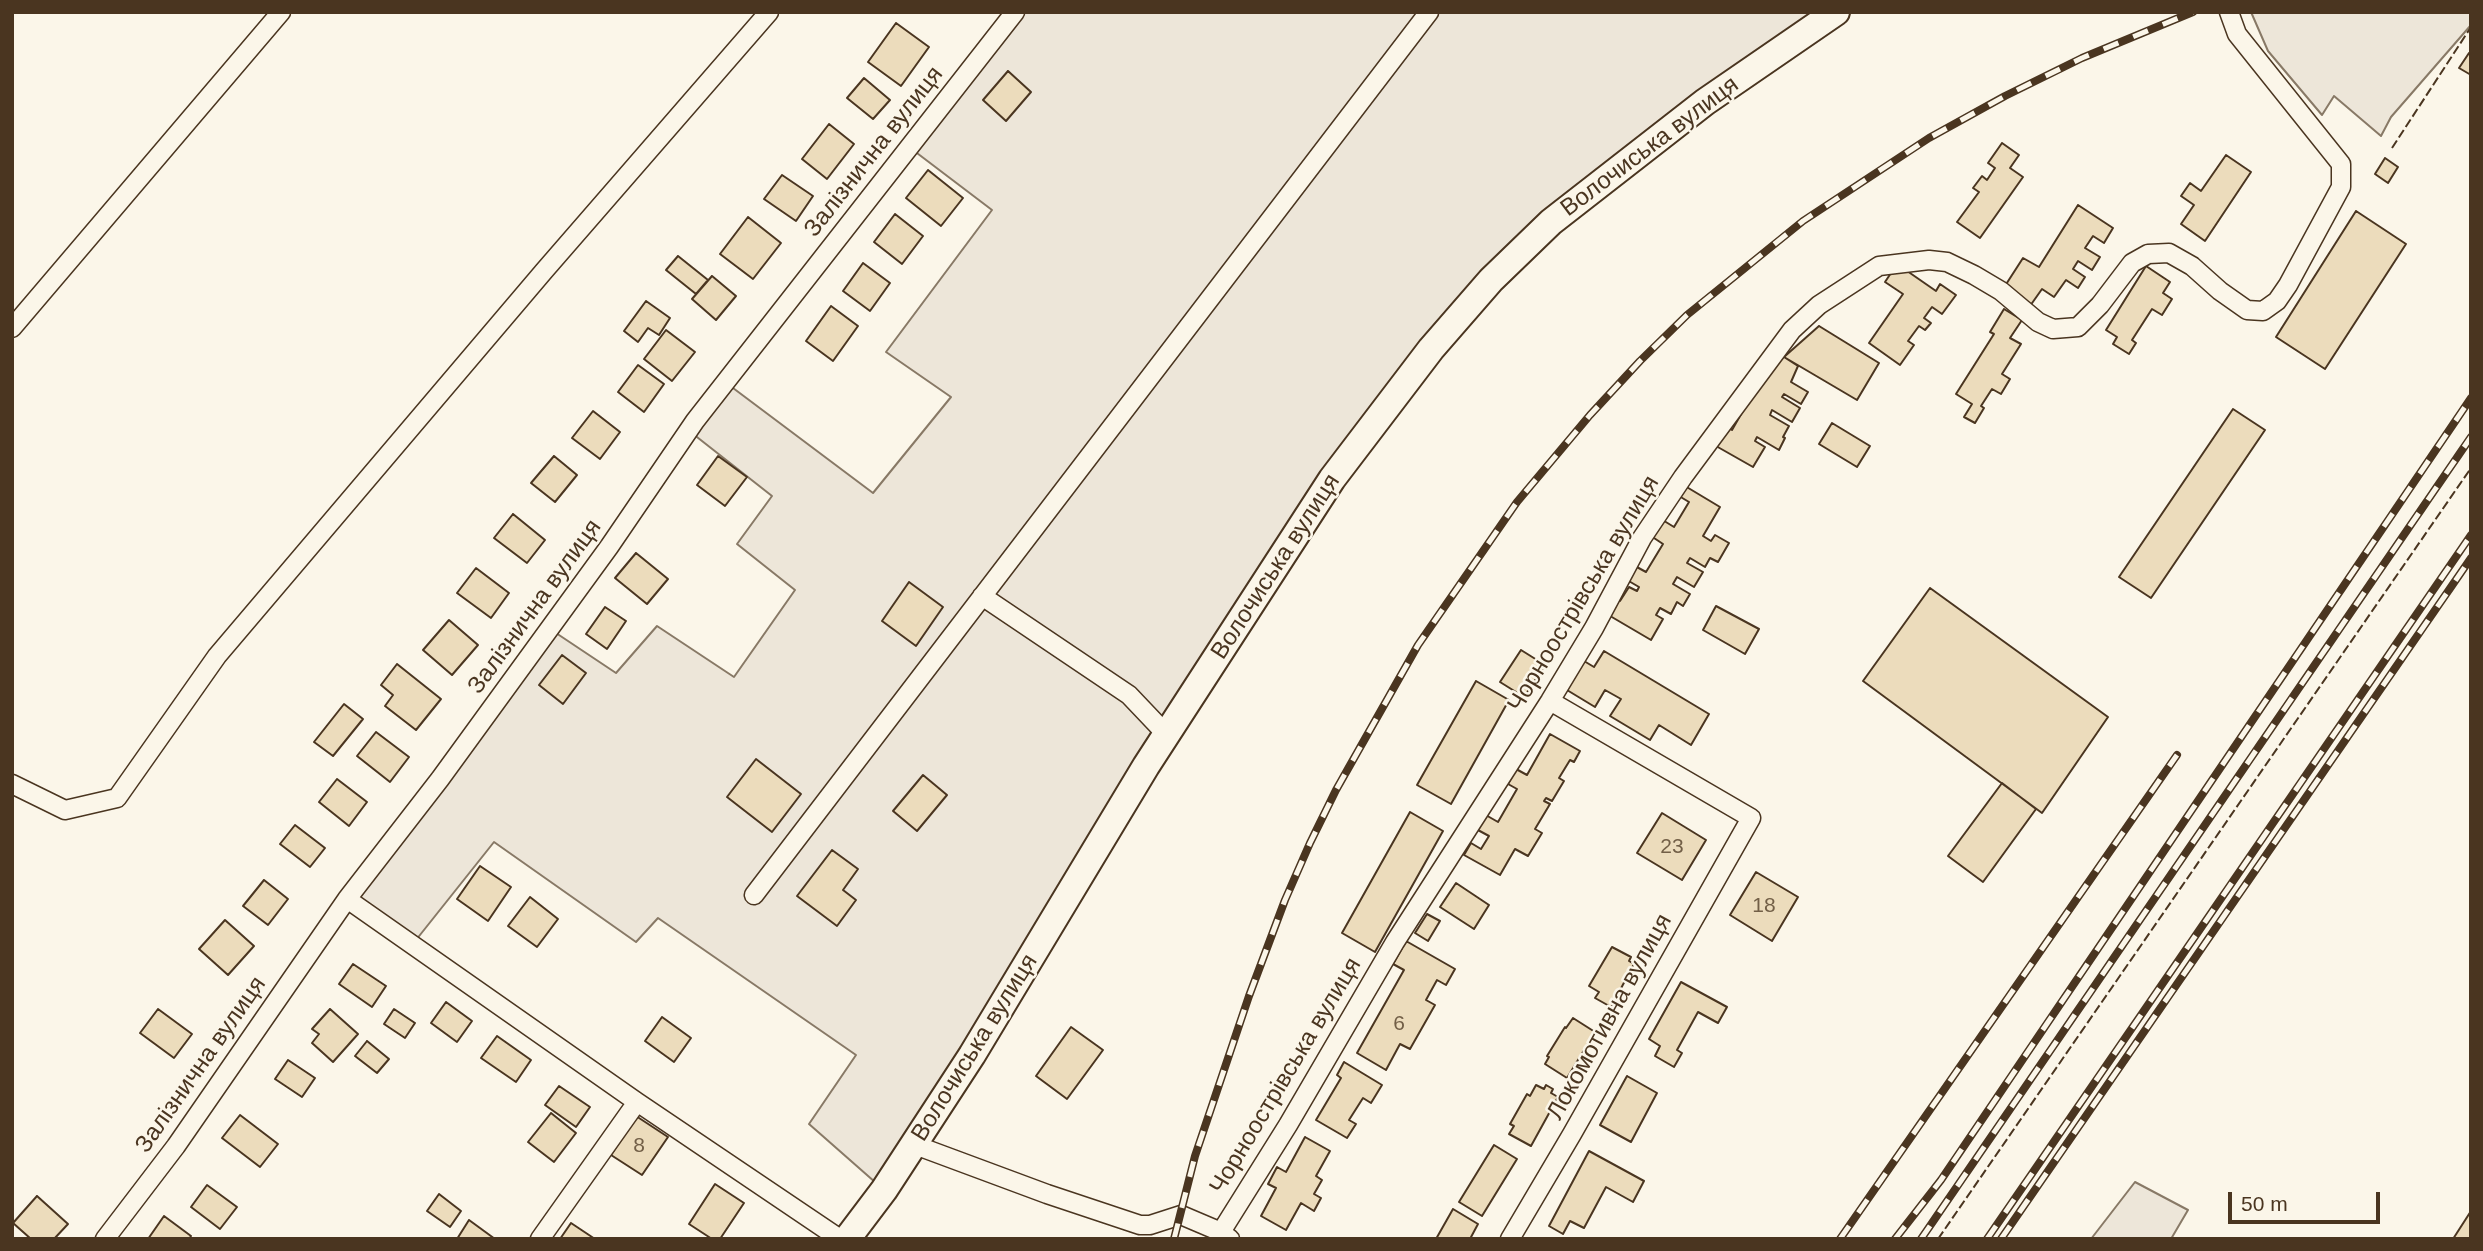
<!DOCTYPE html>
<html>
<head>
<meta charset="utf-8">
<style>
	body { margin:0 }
	#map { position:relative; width:2483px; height:1251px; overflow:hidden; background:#fbf6e9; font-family:Arial,sans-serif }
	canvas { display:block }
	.frame { position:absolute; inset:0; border:14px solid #4a3520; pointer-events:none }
	.scale { position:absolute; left:2228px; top:1192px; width:152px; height:32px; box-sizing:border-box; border:4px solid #4a3520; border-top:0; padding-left:9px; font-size:21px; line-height:24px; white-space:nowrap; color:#4a3520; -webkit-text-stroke:5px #fbf6e9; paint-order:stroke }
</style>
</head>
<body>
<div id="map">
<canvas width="2483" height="1251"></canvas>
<div class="frame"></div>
<div class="scale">50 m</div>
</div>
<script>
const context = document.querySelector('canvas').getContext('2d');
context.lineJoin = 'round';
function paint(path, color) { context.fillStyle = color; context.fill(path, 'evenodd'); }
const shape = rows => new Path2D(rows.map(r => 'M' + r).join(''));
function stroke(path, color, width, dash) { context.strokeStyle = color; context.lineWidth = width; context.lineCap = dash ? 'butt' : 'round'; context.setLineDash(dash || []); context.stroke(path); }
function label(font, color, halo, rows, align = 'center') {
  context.font = font + ' Arial,sans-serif'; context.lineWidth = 5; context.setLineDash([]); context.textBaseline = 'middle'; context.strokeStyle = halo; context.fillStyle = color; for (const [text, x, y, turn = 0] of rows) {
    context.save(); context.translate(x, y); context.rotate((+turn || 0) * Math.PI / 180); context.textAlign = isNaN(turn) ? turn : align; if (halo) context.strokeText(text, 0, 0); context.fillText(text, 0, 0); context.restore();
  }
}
const green = shape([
	[1015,12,1836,12,1618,168,1431,349,884,1190,809,1124,856,1055,658,918,636,942,494,842,412,945,347,899,550,629,616,673,657,626,734,677,795,590,737,544,772,496,688,430,725,382,873,493,951,397,886,352,992,210,909,147,1015,12],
	[2251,12,2471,12,2471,25,2391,117,2381,136,2334,96,2322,115,2268,51,2251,12],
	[2135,1182,2188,1210,2171,1239,2091,1239,2135,1182]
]);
paint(green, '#ede6d9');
stroke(green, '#887966', 2);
const building = shape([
	[896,23,929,47,901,86,868,62,896,23],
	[2469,53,2471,54,2471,75,2459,68,2469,53],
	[1008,71,1031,92,1006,121,983,100,1008,71],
	[864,78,890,100,873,119,847,98,864,78],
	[829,124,854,144,827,179,802,159,829,124],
	[2002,143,2019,155,2010,168,2023,177,1980,238,1957,222,1979,192,1973,188,1982,176,1987,180,1995,168,1988,163,2002,143],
	[2226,155,2251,172,2205,241,2181,224,2194,205,2181,196,2190,183,2201,191,2226,155],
	[2385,158,2398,167,2388,183,2375,174,2385,158],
	[928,170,963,198,941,226,906,198,928,170],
	[782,175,813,196,796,221,764,199,782,175],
	[2078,205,2113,228,2104,243,2093,236,2085,248,2100,257,2092,270,2078,261,2073,269,2085,277,2078,288,2066,280,2054,297,2042,289,2030,306,2003,289,2023,258,2039,267,2078,205],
	[2356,211,2406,244,2325,369,2276,337,2356,211],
	[895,214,923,236,902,264,874,242,895,214],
	[748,217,781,243,753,279,720,254,748,217],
	[678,256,708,280,696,294,666,270,678,256],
	[863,263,890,283,870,311,843,291,863,263],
	[1897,264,1936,291,1940,284,1956,295,1942,314,1932,307,1924,318,1931,323,1925,330,1919,326,1908,341,1914,345,1900,365,1869,343,1903,294,1885,282,1897,264],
	[2146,266,2170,282,2163,293,2172,299,2162,315,2152,309,2132,340,2136,343,2129,354,2113,344,2117,337,2106,330,2146,266],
	[712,276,736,296,716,320,692,299,712,276],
	[646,301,670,318,659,335,648,328,638,342,624,331,646,301],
	[831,306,858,326,833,361,806,341,831,306],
	[2004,309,2022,320,2010,338,2021,344,2002,374,2010,379,2001,394,1992,389,1981,406,1984,408,1975,423,1964,417,1972,404,1956,394,1994,334,1990,332,2004,309],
	[1819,326,1879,363,1857,400,1784,357,1819,326],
	[666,330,695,352,672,381,644,359,666,330],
	[1784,357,1798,366,1791,382,1808,392,1801,404,1784,394,1782,397,1800,408,1792,422,1772,410,1770,415,1789,426,1783,437,1785,438,1779,450,1757,437,1755,441,1765,447,1753,467,1716,446,1727,427,1732,430,1772,360,1784,357],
	[638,365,664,384,644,412,618,392,638,365],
	[2233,409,2265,430,2151,598,2119,577,2233,409],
	[593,411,620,432,600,459,572,438,593,411],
	[1832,423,1870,446,1857,467,1819,444,1832,423],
	[554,456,577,475,555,502,531,483,554,456],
	[718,456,747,477,725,506,697,485,718,456],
	[1685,486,1720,507,1703,536,1711,541,1715,535,1729,543,1718,562,1710,558,1705,567,1690,558,1687,563,1703,572,1694,587,1677,577,1673,584,1690,594,1683,606,1677,602,1671,614,1660,608,1656,615,1663,619,1651,640,1605,613,1614,598,1620,601,1629,587,1637,591,1639,587,1627,580,1635,566,1646,572,1663,544,1651,536,1661,519,1674,527,1689,502,1679,496,1685,486],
	[513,514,545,540,527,563,494,538,513,514],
	[636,553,668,579,647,604,615,578,636,553],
	[476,568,509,593,491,618,457,593,476,568],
	[909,582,943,607,916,646,882,621,909,582],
	[1930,588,2108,717,2042,813,1863,681,1930,588],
	[1716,606,1759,629,1745,654,1703,630,1716,606],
	[605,607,626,621,607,649,586,634,605,607],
	[449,620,478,645,452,675,423,650,449,620],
	[1521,650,1545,665,1524,697,1500,682,1521,650],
	[1604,651,1709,714,1691,745,1659,725,1650,740,1610,716,1621,699,1605,690,1595,707,1562,687,1579,658,1594,667,1604,651],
	[562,655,586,673,563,704,539,685,562,655],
	[397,664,441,699,416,730,385,706,393,695,381,685,397,664],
	[1476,681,1509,700,1451,804,1417,785,1476,681],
	[344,704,363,719,333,756,314,742,344,704],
	[376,732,409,757,390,782,357,756,376,732],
	[1550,734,1580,751,1574,762,1570,760,1559,778,1564,781,1552,801,1546,798,1544,801,1550,804,1535,829,1542,833,1528,856,1515,849,1500,875,1464,855,1471,843,1481,849,1489,836,1476,829,1484,814,1498,822,1517,789,1508,784,1516,769,1527,775,1550,734],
	[756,759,801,794,772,832,727,797,756,759],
	[923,775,947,795,917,831,893,811,923,775],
	[337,779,367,802,349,826,319,802,337,779],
	[2002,783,2036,809,1983,882,1948,856,2002,783],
	[1410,812,1443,831,1375,952,1342,933,1410,812],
	[1662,813,1706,840,1682,880,1637,853,1662,813],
	[295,825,325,848,310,867,280,844,295,825],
	[832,850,858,869,843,890,856,900,837,926,797,896,832,850],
	[480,866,511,887,488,921,457,899,480,866],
	[1756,872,1798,897,1772,941,1730,915,1756,872],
	[264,880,288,899,268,925,243,906,264,880],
	[1456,883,1489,905,1474,929,1440,907,1456,883],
	[530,897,558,919,537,947,508,926,530,897],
	[1427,914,1440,921,1428,941,1415,933,1427,914],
	[225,920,254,946,228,975,199,949,225,920],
	[1406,941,1455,969,1446,985,1437,980,1426,1000,1435,1005,1410,1049,1400,1044,1386,1070,1357,1053,1404,970,1393,964,1406,941],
	[1612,947,1631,957,1629,961,1634,964,1611,1007,1595,998,1599,992,1589,986,1612,947],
	[353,964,386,986,372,1007,339,984,353,964],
	[1681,982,1727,1007,1718,1023,1698,1012,1677,1050,1682,1053,1674,1067,1655,1056,1660,1046,1649,1039,1681,982],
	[446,1002,472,1021,457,1042,431,1023,446,1002],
	[158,1009,192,1034,174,1058,140,1033,158,1009],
	[330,1009,358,1034,333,1062,312,1043,319,1034,312,1029,330,1009],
	[394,1009,415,1023,405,1038,384,1024,394,1009],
	[662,1017,691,1038,674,1062,645,1041,662,1017],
	[1573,1018,1595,1032,1567,1078,1545,1064,1549,1057,1547,1056,1565,1027,1566,1028,1573,1018],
	[1071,1027,1103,1050,1067,1099,1036,1076,1071,1027],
	[497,1036,531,1060,516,1082,481,1058,497,1036],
	[367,1041,389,1059,377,1073,355,1056,367,1041],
	[288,1060,315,1078,302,1097,275,1079,288,1060],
	[1344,1062,1382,1085,1371,1103,1363,1098,1349,1120,1356,1124,1347,1138,1316,1120,1341,1078,1337,1075,1344,1062],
	[1627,1076,1657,1093,1631,1142,1600,1125,1627,1076],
	[1536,1085,1544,1089,1546,1085,1553,1089,1551,1093,1558,1097,1531,1146,1509,1134,1514,1126,1510,1124,1527,1094,1530,1096,1536,1085],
	[559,1086,590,1107,576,1127,545,1105,559,1086],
	[551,1113,576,1133,554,1162,528,1142,551,1113],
	[240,1115,278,1144,260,1167,222,1138,240,1115],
	[636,1116,668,1137,642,1175,611,1155,636,1116],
	[1305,1137,1330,1151,1316,1176,1322,1180,1314,1194,1321,1198,1314,1211,1301,1203,1286,1230,1261,1216,1276,1188,1268,1184,1277,1167,1286,1172,1305,1137],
	[1494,1145,1517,1159,1482,1216,1459,1202,1494,1145],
	[1589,1151,1644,1181,1633,1202,1606,1187,1584,1228,1570,1221,1563,1234,1549,1226,1589,1151],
	[715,1184,744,1203,720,1239,712,1239,689,1224,715,1184],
	[207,1185,237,1207,220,1229,191,1207,207,1185],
	[439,1194,461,1211,450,1227,427,1211,439,1194],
	[37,1196,68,1224,54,1239,31,1239,13,1223,37,1196],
	[1453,1209,1478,1224,1470,1239,1436,1239,1453,1209],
	[2471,1211,2471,1239,2453,1239,2471,1211],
	[164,1216,191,1236,189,1239,148,1239,164,1216],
	[469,1220,495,1239,457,1239,469,1220],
	[571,1223,595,1239,560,1239,571,1223]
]);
paint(building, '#ecdcbc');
stroke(building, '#4a3520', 2);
const minor = shape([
	[12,328,281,12],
	[982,596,1129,695,1167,735],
	[12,784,65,810,117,798,217,656,544,271,769,12],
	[754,895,1429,12],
	[347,899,637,1102,840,1239],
	[915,1145,1047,1194,1140,1225,1150,1225,1181,1215,1221,1232,1230,1239],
	[1221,1232,1288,1125,1395,942,1550,701,1594,628,1642,538,1683,477,1792,330,1819,305,1879,266,1929,260,1947,262,1974,275,2001,291,2038,322,2053,329,2078,327,2100,305,2132,263,2148,254,2169,253,2192,266,2220,291,2247,310,2263,311,2277,301,2288,285,2341,187,2341,164,2237,34,2229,12],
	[105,1239,176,1146,347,899,440,779,609,547,695,421,1015,12],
	[540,1239,637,1102],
	[1510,1239,1572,1134,1751,818,1550,701]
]);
const secondary = shape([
	[847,1239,884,1190,972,1055,1146,766,1332,479,1431,349,1491,280,1551,222,1705,102,1836,12]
]);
stroke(minor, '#4a3520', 21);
stroke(secondary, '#4a3520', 30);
stroke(minor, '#fbf6e9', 18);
stroke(secondary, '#fbf6e9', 26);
const rail = shape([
	[1174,1239,1195,1156,1249,996,1285,900,1310,843,1336,790,1418,645,1517,502,1590,415,1640,361,1687,315,1803,221,1929,138,2005,96,2082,58,2193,12],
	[1840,1239,2177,755],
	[1895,1239,1941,1180,2471,398],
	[1921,1239,2471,437],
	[1987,1239,2471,535],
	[2001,1239,2471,558]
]);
stroke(rail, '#4a3520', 8);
stroke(rail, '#fbf6e9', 5, [16]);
stroke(shape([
	[2392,148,2471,27],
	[1938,1239,2471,468]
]), '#4a3520', 2, [9, 3.5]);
label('21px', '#725f47', null, [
	["23",1672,847],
	["18",1764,906],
	["6",1399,1024],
	["8",639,1146]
]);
label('24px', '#4a3520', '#fbf6e9', [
	["Волочиська вулиця",1650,147,-37],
	["Залізнична вулиця",874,152,-52],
	["Волочиська вулиця",1276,567,-57],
	["Чорноострівська вулиця",1584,594,-59],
	["Залізнична вулиця",535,607,-54],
	["Локомотивна вулиця",1610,1017,-61],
	["Волочиська вулиця",975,1048,-58],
	["Залізнична вулиця",201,1065,-55],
	["Чорноострівська вулиця",1286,1076,-59]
]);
</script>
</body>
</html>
